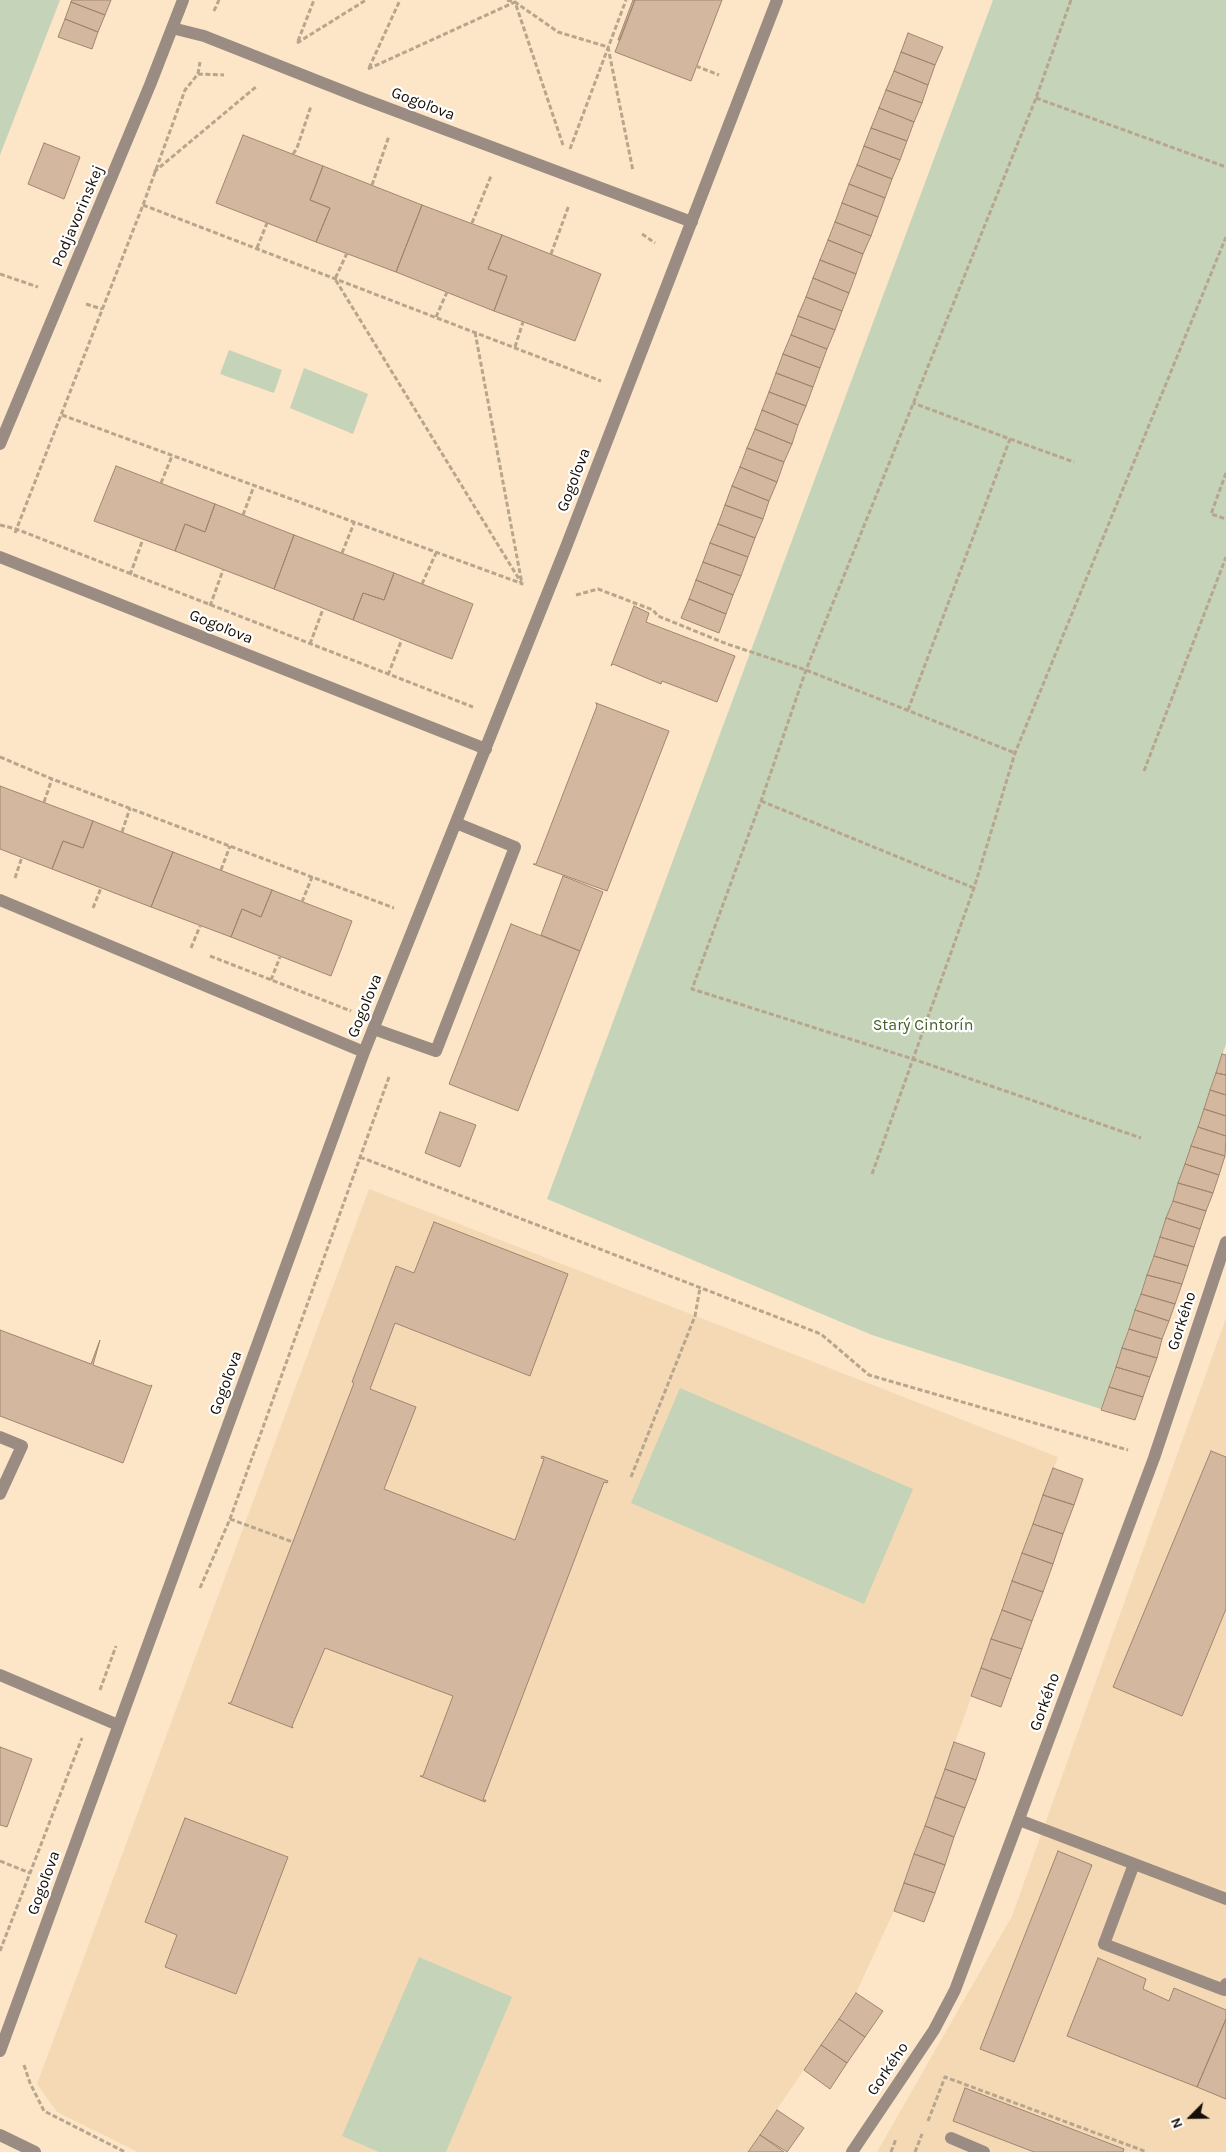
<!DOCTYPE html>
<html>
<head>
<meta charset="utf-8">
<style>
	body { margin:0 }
	#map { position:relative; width:1226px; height:2152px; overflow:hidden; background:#fce6c7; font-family:Karla,sans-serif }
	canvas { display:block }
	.north { position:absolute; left:1166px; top:2092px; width:50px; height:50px; -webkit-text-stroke:4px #fff; paint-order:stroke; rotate:247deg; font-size:14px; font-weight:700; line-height:20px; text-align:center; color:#170f05 }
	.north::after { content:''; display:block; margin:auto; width:18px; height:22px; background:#170f05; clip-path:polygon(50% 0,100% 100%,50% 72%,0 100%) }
</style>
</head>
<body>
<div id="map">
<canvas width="1226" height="2152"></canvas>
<div class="north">N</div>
</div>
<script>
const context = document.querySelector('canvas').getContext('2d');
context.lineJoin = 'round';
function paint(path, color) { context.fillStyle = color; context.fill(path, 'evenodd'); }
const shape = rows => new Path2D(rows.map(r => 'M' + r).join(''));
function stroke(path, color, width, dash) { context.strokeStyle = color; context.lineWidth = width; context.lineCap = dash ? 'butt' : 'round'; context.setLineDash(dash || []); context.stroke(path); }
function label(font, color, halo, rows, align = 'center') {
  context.font = font + ' Karla,sans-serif'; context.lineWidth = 4.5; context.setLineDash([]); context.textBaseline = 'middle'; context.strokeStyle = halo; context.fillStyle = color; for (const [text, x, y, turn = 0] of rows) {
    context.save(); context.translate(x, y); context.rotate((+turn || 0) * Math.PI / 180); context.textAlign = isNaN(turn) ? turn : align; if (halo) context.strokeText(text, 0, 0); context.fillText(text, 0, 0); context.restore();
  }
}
paint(shape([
	[369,1189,1058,1457,894,1911,856,1993,748,2152,138,2152,57,2112,37,2084],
	[1226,1318,1226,2152,877,2152,1012,1916]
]), '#f4d9b4');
paint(shape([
	[0,0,60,0,0,155],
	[993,0,1226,0,1226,1044,1101,1409,872,1335,547,1199],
	[229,350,282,370,274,393,220,374],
	[304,368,368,394,353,434,290,408],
	[680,1388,913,1489,864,1604,631,1503],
	[419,1957,512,1997,446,2152,379,2152,342,2136]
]), '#c5d3b8');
const building = shape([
	[72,0,111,0,105,15,71,2,72,0],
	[633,0,635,0,620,40,618,40,633,0],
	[635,0,722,0,691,81,615,52,635,0],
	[71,2,105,15,98,32,65,19,71,2],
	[65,19,98,32,92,49,58,37,65,19],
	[908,33,943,47,935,65,901,52,908,33],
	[901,52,935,65,928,85,894,71,901,52],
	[894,71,928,85,922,103,886,90,894,71],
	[886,90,922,103,914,122,879,108,886,90],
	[879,108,914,122,907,141,871,128,879,108],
	[871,128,907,141,900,160,864,146,871,128],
	[243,135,323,166,310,200,330,208,316,242,216,203,243,135],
	[44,143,80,157,64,199,28,184,44,143],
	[864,146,900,160,892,179,857,165,864,146],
	[857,165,892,179,885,198,849,184,857,165],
	[323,166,422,205,396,272,316,242,330,208,310,200,323,166],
	[849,184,885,198,878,217,842,203,849,184],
	[842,203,878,217,871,236,835,222,842,203],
	[422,205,502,235,488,269,507,276,494,311,396,272,422,205],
	[835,222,871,236,863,254,828,240,835,222],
	[502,235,601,274,575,341,494,311,507,276,488,269,502,235],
	[828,240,863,254,856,274,820,260,828,240],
	[820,260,856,274,849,293,813,278,820,260],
	[813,278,849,293,842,311,806,297,813,278],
	[806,297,842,311,835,330,798,316,806,297],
	[798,316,835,330,827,349,791,335,798,316],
	[791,335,827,349,820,368,783,354,791,335],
	[783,354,820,368,813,387,776,373,783,354],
	[776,373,813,387,806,406,769,392,776,373],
	[769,392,806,406,798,425,762,410,769,392],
	[762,410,798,425,792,444,755,429,762,410],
	[755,429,792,444,784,462,747,448,755,429],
	[747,448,784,462,777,482,740,467,747,448],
	[116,466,215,504,205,532,185,524,175,551,94,521,116,466],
	[740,467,777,482,769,501,732,486,740,467],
	[732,486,769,501,763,519,725,505,732,486],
	[215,504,294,535,274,589,175,551,185,524,205,532,215,504],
	[725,505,763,519,755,538,718,524,725,505],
	[718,524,755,538,748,557,710,543,718,524],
	[294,535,394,573,384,600,363,593,353,620,274,589,294,535],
	[710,543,748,557,741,576,703,562,710,543],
	[703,562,741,576,733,595,696,580,703,562],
	[394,573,473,604,452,659,353,620,363,593,384,600,394,573],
	[696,580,733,595,726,614,689,599,696,580],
	[689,599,726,614,719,633,681,618,689,599],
	[634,606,649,613,646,622,735,656,717,702,662,681,661,684,613,664,611,666,634,606],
	[596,703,669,731,607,891,533,864,536,864,597,706,596,703],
	[0,786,93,821,83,848,63,841,52,869,0,849,0,786],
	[93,821,173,852,151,907,52,869,63,841,83,848,93,821],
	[173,852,272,890,261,917,242,909,231,937,151,907,173,852],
	[563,876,603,892,580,951,541,935,563,876],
	[272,890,352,921,331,976,231,937,242,909,261,917,272,890],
	[511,924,580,951,518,1111,449,1084,511,924],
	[1222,1054,1226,1055,1226,1075,1216,1073,1222,1054],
	[1216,1073,1226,1075,1226,1095,1210,1090,1216,1073],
	[1210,1090,1226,1095,1226,1116,1204,1109,1210,1090],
	[1204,1109,1226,1116,1226,1136,1198,1127,1204,1109],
	[440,1112,476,1125,460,1167,425,1153,440,1112],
	[1198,1127,1226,1136,1225,1156,1191,1146,1198,1127],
	[1191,1146,1225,1156,1219,1175,1185,1164,1191,1146],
	[1185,1164,1219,1175,1213,1193,1178,1183,1185,1164],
	[1178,1183,1213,1193,1206,1211,1173,1201,1178,1183],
	[1173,1201,1206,1211,1200,1229,1166,1218,1173,1201],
	[1166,1218,1200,1229,1194,1247,1160,1237,1166,1218],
	[434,1222,568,1274,530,1376,395,1323,370,1389,416,1407,384,1489,515,1540,544,1459,541,1458,542,1456,608,1481,607,1483,604,1482,483,1800,486,1800,485,1802,420,1776,423,1776,453,1696,325,1648,292,1726,293,1728,228,1703,231,1703,354,1383,352,1382,396,1266,414,1273,434,1222],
	[1160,1237,1194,1247,1188,1266,1154,1256,1160,1237],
	[1154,1256,1188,1266,1182,1284,1147,1275,1154,1256],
	[1147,1275,1182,1284,1175,1304,1141,1294,1147,1275],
	[1141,1294,1175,1304,1169,1321,1135,1310,1141,1294],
	[1135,1310,1169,1321,1162,1339,1129,1329,1135,1310],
	[1129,1329,1162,1339,1157,1358,1122,1348,1129,1329],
	[0,1330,91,1364,100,1340,93,1365,150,1386,152,1385,123,1463,0,1416,0,1330],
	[1122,1348,1157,1358,1150,1377,1116,1367,1122,1348],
	[1116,1367,1150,1377,1143,1397,1109,1387,1116,1367],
	[1109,1387,1143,1397,1135,1420,1101,1410,1109,1387],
	[1211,1451,1226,1457,1226,1609,1182,1716,1113,1687,1211,1451],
	[1053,1468,1083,1479,1074,1505,1043,1495,1053,1468],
	[1043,1495,1074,1505,1063,1534,1033,1524,1043,1495],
	[1033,1524,1063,1534,1053,1564,1022,1553,1033,1524],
	[1022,1553,1053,1564,1043,1592,1012,1581,1022,1553],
	[1012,1581,1043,1592,1032,1621,1002,1610,1012,1581],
	[1002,1610,1032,1621,1022,1649,991,1639,1002,1610],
	[991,1639,1022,1649,1011,1679,981,1668,991,1639],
	[981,1668,1011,1679,1001,1707,971,1696,981,1668],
	[954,1742,985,1753,976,1780,945,1769,954,1742],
	[0,1747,32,1759,7,1827,0,1825,0,1747],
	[945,1769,976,1780,965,1808,935,1797,945,1769],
	[935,1797,965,1808,954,1837,925,1826,935,1797],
	[185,1818,288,1857,236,1994,165,1967,177,1935,145,1922,185,1818],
	[925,1826,954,1837,945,1865,914,1854,925,1826],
	[1058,1851,1092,1865,1014,2062,980,2049,1058,1851],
	[914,1854,945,1865,935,1893,904,1883,914,1854],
	[904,1883,935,1893,924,1922,894,1911,904,1883],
	[1098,1958,1146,1979,1143,1989,1169,2001,1174,1988,1226,2010,1226,2019,1197,2087,1067,2036,1098,1958],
	[856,1993,883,2011,865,2037,839,2019,856,1993],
	[839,2019,865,2037,847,2063,821,2045,839,2019],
	[1226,2019,1226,2099,1197,2087,1226,2019],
	[821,2045,847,2063,830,2089,804,2070,821,2045],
	[965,2088,1124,2149,1123,2152,1034,2152,953,2121,965,2088],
	[777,2110,804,2128,787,2152,760,2135,777,2110],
	[760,2135,784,2152,748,2152,760,2135]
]);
paint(building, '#d4b79f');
stroke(building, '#a1866f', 1);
stroke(shape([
	[507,0,515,2,558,32,608,47,633,171],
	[1071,0,1036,98,806,670,761,801,692,989,913,1059,1141,1138],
	[214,11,219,0],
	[298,41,314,0],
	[297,43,366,0],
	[696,66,719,75],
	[369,68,400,0],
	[368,69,515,2,563,145],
	[198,74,200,62],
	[1036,98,1226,167],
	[570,149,626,0],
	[293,154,297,148,311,106],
	[154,172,257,86],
	[372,185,389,136],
	[143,205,601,381],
	[472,223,491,176],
	[642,234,655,243],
	[257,248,267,223],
	[347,253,335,279,522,584,475,332],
	[551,254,569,205],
	[0,274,38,287],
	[86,304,102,309],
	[436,317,447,292],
	[515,347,523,322],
	[62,415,523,584],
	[1010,439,1074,462],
	[1226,473,1211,514,1226,519],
	[161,483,172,456],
	[243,515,254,486],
	[0,525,16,529,473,707],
	[15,533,143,205,185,90,198,74,224,75],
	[342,553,354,523],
	[130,575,143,539],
	[422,584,436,553],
	[576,595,598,589,653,610,658,616,727,644,806,670,1015,753],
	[210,606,223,570],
	[310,644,323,609],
	[388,675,402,639],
	[908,710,1010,439,913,403],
	[0,757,52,779,394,908],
	[1144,771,1226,557],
	[761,801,974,888],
	[44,802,52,779],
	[122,832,130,808],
	[221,870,230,846],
	[15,878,22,857],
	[302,902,312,877],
	[93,908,101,888],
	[191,948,200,926],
	[210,956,351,1011],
	[271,980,280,957],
	[360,1157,821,1334,869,1375,1128,1450],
	[872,1174,974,888,1015,753,1226,237],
	[631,1477,695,1316,700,1288],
	[230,1519,293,1542],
	[200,1588,230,1519,389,1077],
	[100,1690,116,1646],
	[0,1861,30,1873],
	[0,1951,82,1738],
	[24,2065,30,2083,44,2111,125,2152],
	[928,2121,945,2077,1147,2152],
	[891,2152,896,2139],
	[915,2152,922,2134]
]), '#b7a58d', 3, [5, 2.5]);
stroke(shape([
	[0,557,486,749],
	[374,1029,436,1051,515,847,456,823],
	[0,1437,22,1446,0,1494],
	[1019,1820,1226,1899],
	[1134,1864,1104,1944,1224,1990,1226,1984],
	[951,2138,984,2152]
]), '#9a8c83', 12);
stroke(shape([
	[172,28,204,36,361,98,692,222],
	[0,444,150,85,183,0],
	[0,900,364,1052],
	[0,1675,118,1725],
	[0,2051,364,1052,566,547,777,0],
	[0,2135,35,2152],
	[852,2152,934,2030,955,1990,1154,1458,1226,1242]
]), '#9a8c83', 12);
label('16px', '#170f05', '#fff', [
	["Gogoľova",423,104,21],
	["Podjavorinskej",78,216,-67],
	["Gogoľova",574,480,-69],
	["Gogoľova",221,627,22],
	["Gogoľova",365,1006,-68],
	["Gorkého",1182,1321,-72],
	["Gogoľova",226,1383,-70],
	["Gorkého",1045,1702,-70],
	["Gogoľova",44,1883,-70],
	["Gorkého",888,2069,-56]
]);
label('16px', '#455e26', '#fff', [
	["Starý Cintorín",923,1025]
]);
</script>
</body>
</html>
